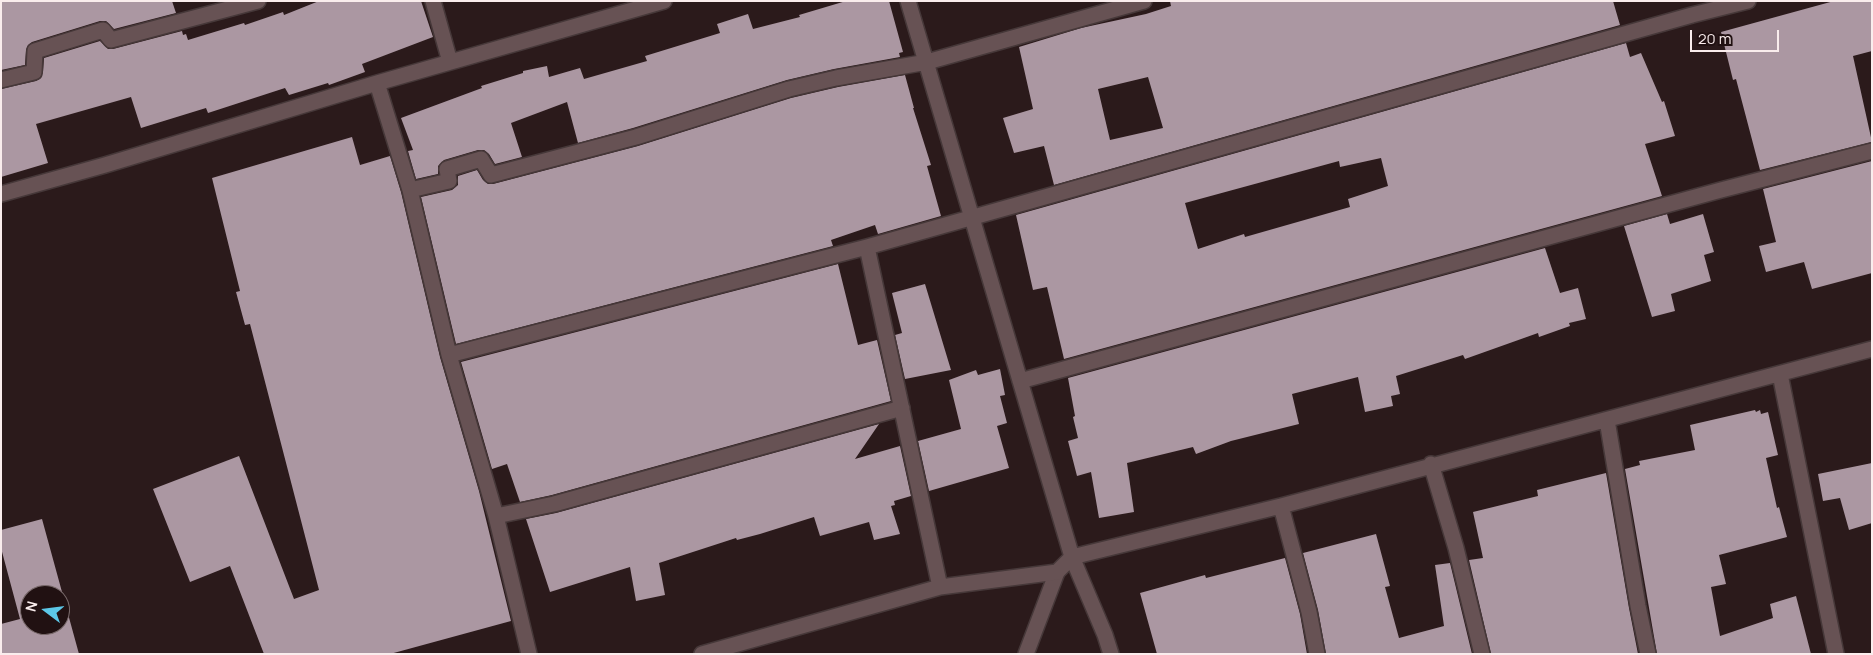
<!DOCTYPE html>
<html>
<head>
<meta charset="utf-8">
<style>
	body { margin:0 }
	#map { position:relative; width:1873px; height:655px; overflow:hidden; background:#2b1a1b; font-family:Manrope,sans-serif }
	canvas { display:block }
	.frame { position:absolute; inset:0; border:2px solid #faeded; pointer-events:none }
	.north { position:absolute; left:20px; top:585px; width:50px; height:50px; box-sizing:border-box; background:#211112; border:1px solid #78696a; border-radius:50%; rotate:285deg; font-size:14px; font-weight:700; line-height:20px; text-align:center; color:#faeded }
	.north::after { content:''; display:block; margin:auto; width:18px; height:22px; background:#5cc7e7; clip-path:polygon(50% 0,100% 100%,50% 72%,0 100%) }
	.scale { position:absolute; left:1690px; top:30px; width:89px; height:22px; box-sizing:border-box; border:2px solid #faeded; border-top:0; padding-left:6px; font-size:15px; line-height:18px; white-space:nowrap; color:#faeded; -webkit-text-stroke:4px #211112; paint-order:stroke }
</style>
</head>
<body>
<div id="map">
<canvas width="1873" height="655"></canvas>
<div class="frame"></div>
<div class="north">N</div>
<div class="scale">20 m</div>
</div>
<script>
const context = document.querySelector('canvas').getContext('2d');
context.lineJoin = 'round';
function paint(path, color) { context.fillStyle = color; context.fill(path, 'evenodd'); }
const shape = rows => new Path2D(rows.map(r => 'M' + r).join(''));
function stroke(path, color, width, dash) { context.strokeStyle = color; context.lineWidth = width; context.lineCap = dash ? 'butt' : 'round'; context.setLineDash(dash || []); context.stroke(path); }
paint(shape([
	[1,1,172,1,176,13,114,29,106,21,100,21,32,42,28,45,26,50,25,65,1,70],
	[319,1,421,1,433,37,362,64,365,72,329,85,328,83,289,95,285,88,208,113,206,108,141,128,131,97,36,124,48,163,1,177,1,89,36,81,41,78,43,72,44,58,100,41,108,49,113,49,182,31,183,35,186,34,188,40,244,23,245,25,283,12,284,15],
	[846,1,889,1,903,52,899,53,900,57,834,69,787,80,633,128,578,143,567,102,511,123,522,157,495,164,489,154,484,150,478,150,444,160,438,166,438,174,416,179,408,151,413,150,401,118,482,88,481,86,523,73,523,71,547,66,549,77,580,68,584,79,647,61,645,56,720,33,717,24,748,14,753,29,800,17,799,15],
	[1170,1,1613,1,1620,25,1054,185,1044,146,1014,153,1003,118,1033,109,1019,47,1081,28,1146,14,1171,6],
	[1148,77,1163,128,1110,140,1098,89],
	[1834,1,1872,1,1872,51,1853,56,1872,142,1760,170,1736,79,1733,80,1721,32],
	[1626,43,1630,57,1641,53,1662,102,1664,101,1675,136,1645,144,1662,196,1064,359,1047,287,1033,290,1016,215],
	[1381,158,1388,186,1348,199,1350,207,1245,237,1244,234,1198,249,1185,203,1339,161,1340,167],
	[905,75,914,108,913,108,931,165,927,166,941,216,878,234,875,225,831,240,833,246,456,344,421,197,452,190,458,185,458,176,477,170,483,180,488,184,493,184,638,146,791,98,838,87],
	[352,137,360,165,390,156,401,192,440,357,479,491,511,621,390,654,264,654,230,566,190,582,153,489,239,456,294,599,319,590,250,324,245,325,236,292,240,291,212,178],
	[1872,161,1872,273,1812,289,1804,262,1766,272,1759,246,1776,242,1763,189],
	[1667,214,1670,224,1703,214,1714,252,1704,255,1711,281,1671,294,1675,311,1652,317,1624,226],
	[1545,248,1560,293,1578,288,1586,319,1569,323,1570,326,1539,337,1538,333,1465,359,1463,355,1396,376,1400,394,1391,396,1393,406,1365,412,1358,377,1292,394,1299,424,1231,441,1196,454,1193,447,1127,463,1134,512,1099,518,1091,472,1077,476,1068,441,1078,438,1073,417,1075,416,1068,378],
	[838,264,858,345,877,340,891,401,552,495,520,502,507,464,492,469,461,362],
	[925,284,951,370,905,379,895,335,902,333,892,293],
	[1000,369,1005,395,1000,396,1007,423,997,426,1009,468,929,491,918,441,961,429,949,380,976,370,978,375],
	[1755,410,1756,412,1760,410,1761,414,1768,412,1778,455,1766,458,1777,508,1779,507,1787,537,1719,555,1726,584,1711,587,1720,636,1773,618,1770,604,1796,596,1811,654,1657,654,1625,469,1640,465,1639,461,1695,450,1690,425],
	[879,424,855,459,900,446,911,496,894,501,895,505,891,506,900,534,874,540,869,522,820,536,814,517,760,534,737,540,736,538,659,563,665,595,636,601,630,567,550,592,526,519,556,513],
	[1872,463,1872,523,1849,530,1840,498,1823,501,1818,474],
	[1606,473,1629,608,1638,654,1491,654,1469,560,1483,558,1473,512,1538,496,1537,490],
	[42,519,79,654,1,654,1,624,20,619,1,548,1,530],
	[30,595,60,595,60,625,30,625],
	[1376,534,1390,586,1385,587,1399,638,1444,626,1435,565,1450,563,1472,654,1326,654,1318,610,1303,553],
	[1285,558,1300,614,1307,654,1157,654,1140,593,1205,575,1206,578]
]), '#ab97a2');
const service = shape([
	[1026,654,1057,572]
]);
const minor = shape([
	[433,1,450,62],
	[908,1,1072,557,1105,635,1111,654],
	[1,80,34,72,35,51,103,30,111,40,258,1],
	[377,83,410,190,449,355,496,516,529,654],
	[410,190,449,181,447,169,481,159,491,175,636,137,789,89,836,78,927,62,1144,1],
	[1,194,105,165,377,83,664,1],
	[867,247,940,587],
	[449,355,867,247,1692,15,1748,1],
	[1780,374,1836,654],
	[1020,381,1721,190,1872,151],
	[1607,420,1638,606,1648,654],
	[1431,464,1456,548,1482,654],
	[1281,506,1309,612,1317,654],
	[496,516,554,504,902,408],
	[702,654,940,587,1057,572,1072,557,1281,506,1872,349]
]);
stroke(service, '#463839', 18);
stroke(minor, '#463839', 18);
stroke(service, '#675254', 15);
stroke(minor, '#675254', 15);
</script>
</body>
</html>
